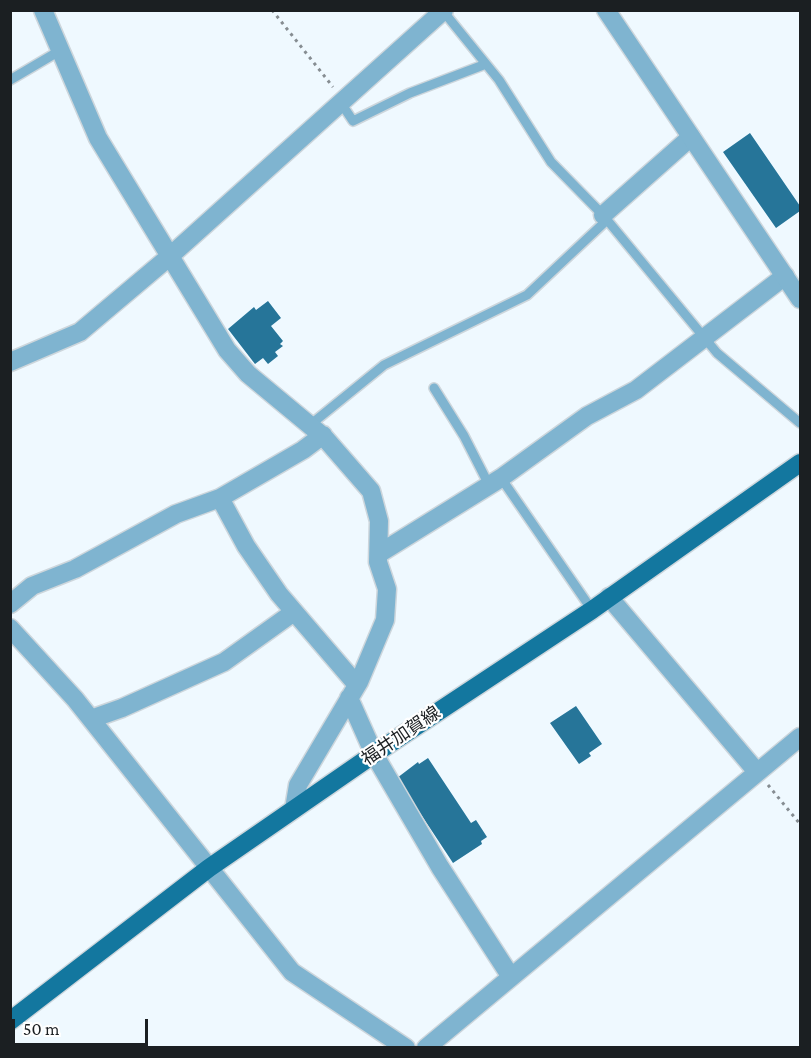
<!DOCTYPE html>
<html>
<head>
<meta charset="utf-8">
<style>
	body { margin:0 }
	#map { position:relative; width:811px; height:1058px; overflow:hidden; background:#eff9ff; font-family:"Crimson Pro",serif }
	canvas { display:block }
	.frame { position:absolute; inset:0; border:12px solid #1b1f22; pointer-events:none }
	.scale { position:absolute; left:12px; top:1019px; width:136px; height:27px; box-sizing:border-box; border:3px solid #1b1f22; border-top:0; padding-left:8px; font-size:18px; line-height:21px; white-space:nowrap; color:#1b1f22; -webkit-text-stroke:4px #fff; paint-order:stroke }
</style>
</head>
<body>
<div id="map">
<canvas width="811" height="1058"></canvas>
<div class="frame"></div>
<div class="scale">50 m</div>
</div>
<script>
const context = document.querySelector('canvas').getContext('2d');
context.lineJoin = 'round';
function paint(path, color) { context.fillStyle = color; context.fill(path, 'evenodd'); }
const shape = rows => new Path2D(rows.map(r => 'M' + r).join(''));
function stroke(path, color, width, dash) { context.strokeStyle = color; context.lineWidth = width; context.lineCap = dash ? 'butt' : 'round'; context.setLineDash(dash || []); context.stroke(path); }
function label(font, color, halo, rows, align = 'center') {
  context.font = font + ' "Crimson Pro","Noto Sans JP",serif'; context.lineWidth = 4.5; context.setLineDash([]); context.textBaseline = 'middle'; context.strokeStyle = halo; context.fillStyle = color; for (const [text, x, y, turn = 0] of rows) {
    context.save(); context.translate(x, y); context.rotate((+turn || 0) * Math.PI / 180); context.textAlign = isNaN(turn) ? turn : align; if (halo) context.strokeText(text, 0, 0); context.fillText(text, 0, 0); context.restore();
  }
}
paint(shape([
	[750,133,800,206,800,211,776,228,723,152],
	[268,301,281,318,271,326,283,341,280,344,283,346,275,352,278,356,268,364,263,358,255,364,228,329,254,307,256,310],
	[576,706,602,744,589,753,591,756,579,764,550,723],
	[428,758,471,823,476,820,487,837,481,841,482,844,453,863,397,778,418,762,419,764]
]), '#267599');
const service = shape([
	[443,11,499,80,551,162,603,215,717,353,800,423],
	[10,80,61,50],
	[341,103,353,121,410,93,486,64],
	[434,388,464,436,489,485],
	[310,425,384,365,527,295,607,220],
	[501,478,592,610]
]);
const minor = shape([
	[43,10,98,138,227,350,248,374,324,437,371,491,379,521,378,562,387,589,385,620,359,682,298,785,294,809],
	[603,215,691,137],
	[10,362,80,332,169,257,444,10],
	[220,498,246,546,279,594,357,685],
	[380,553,501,478,587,416,636,390,785,276],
	[609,597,757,772],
	[10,604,32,586,75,569,176,514,220,498,303,450,323,435],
	[10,628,75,699,292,972,406,1048],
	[349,698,374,754,440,867,511,977],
	[91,719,122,708,224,662,294,612],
	[426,1048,800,737]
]);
const tertiary = shape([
	[606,10,800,299]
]);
const primary = shape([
	[10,1021,209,868,374,754,592,610,800,463]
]);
stroke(service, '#cdd6dc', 12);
stroke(minor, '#cdd6dc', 21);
stroke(tertiary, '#cdd6dc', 21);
stroke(primary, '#cdd6dc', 21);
stroke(shape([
	[272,10,333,87],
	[768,785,800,824]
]), '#868d92', 3, [3, 4.5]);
stroke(service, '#7fb4d0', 9);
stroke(minor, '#7fb4d0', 18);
stroke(tertiary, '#7fb4d0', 18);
stroke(primary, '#13779f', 18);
label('18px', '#1b1f22', '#fff', [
	["福井加賀線",401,736,-34]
]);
</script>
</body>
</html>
